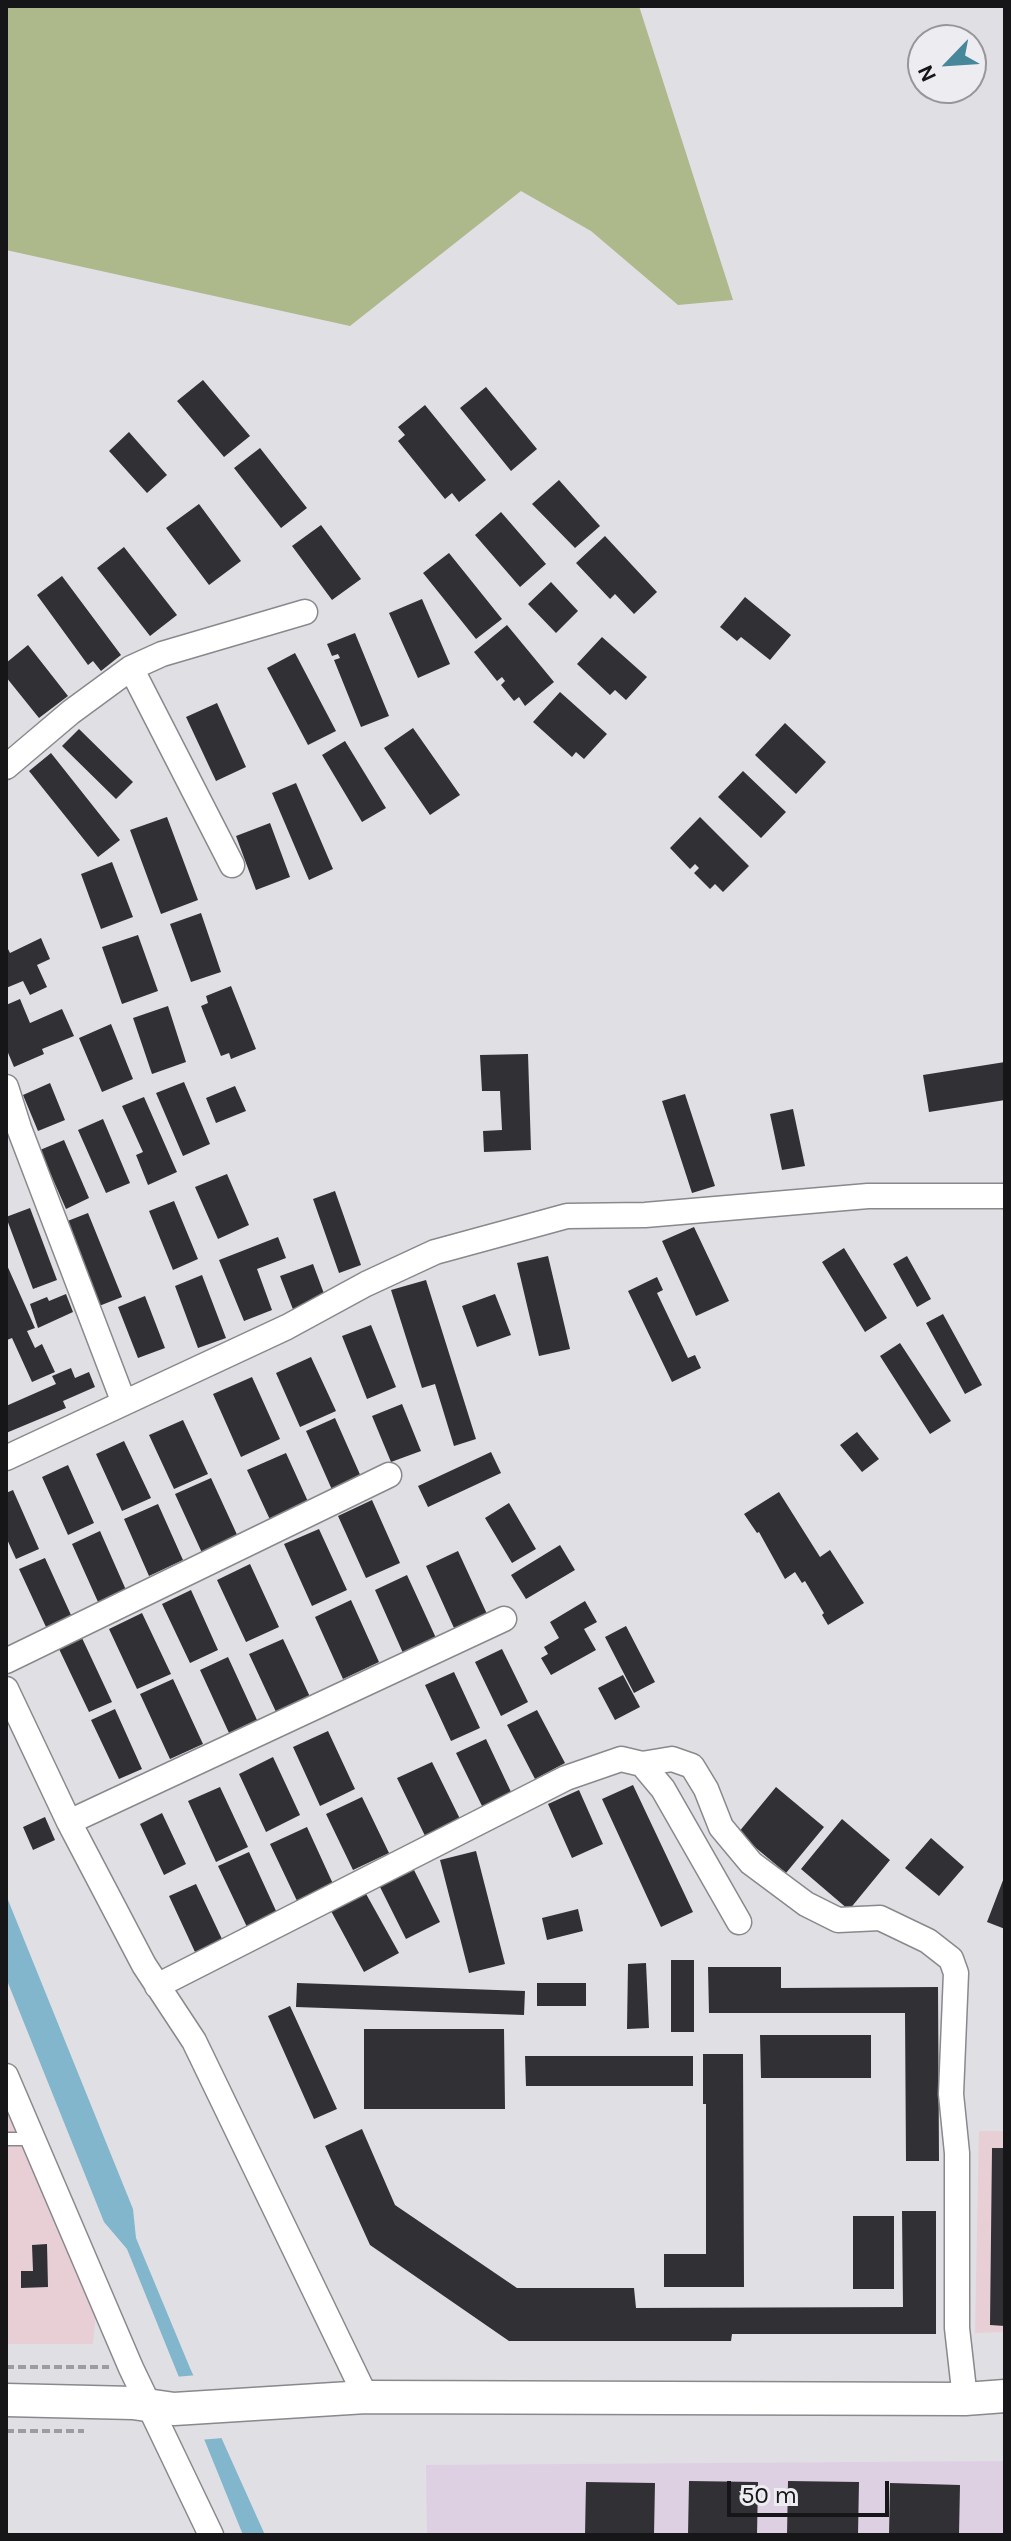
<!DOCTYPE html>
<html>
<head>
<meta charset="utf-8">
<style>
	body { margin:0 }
	#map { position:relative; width:1011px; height:2541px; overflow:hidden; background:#e0dfe4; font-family:Karla,sans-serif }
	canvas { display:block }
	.frame { position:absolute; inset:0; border:8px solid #161517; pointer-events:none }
	.north { position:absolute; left:907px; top:24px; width:80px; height:80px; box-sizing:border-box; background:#edecf1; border:2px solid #97969a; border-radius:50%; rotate:245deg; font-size:22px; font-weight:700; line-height:32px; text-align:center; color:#161517 }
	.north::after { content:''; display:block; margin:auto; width:28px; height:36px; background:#47879a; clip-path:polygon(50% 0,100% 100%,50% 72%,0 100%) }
	.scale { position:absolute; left:727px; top:2481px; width:162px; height:36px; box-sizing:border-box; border:4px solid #161517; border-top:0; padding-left:10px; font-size:24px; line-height:28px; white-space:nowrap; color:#161517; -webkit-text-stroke:6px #edecf1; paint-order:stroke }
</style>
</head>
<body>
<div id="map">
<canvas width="1011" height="2541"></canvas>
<div class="frame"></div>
<div class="north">N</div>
<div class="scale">50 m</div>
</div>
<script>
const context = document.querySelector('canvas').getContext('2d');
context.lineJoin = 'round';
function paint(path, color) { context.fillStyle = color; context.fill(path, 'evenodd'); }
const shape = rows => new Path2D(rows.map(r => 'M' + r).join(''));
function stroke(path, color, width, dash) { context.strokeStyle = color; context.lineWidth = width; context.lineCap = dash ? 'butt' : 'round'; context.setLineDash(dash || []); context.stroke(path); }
paint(shape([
	[1005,2461,1005,2535,427,2535,426,2465]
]), '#ded0e3');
paint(shape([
	[6,2103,96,2312,93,2344,6,2344],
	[979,2131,1005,2131,1005,2332,975,2333]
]), '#e8ced5');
paint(shape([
	[6,6,639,6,733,300,678,305,591,231,521,191,350,326,6,250]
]), '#adb98b');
paint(shape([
	[6,1895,133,2209,136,2238,190,2368,265,2535,243,2535,127,2249,104,2222,6,1978]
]), '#81b6cc');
paint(shape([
	[198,2375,211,2405,223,2438,199,2440,174,2377]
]), '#e0dfe4');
paint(shape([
	[203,380,250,436,224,457,177,401],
	[486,387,537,449,511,471,460,408],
	[425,405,486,480,459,502,452,493,445,499,398,441,405,435,398,427],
	[129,432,167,475,147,493,109,451],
	[260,448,307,508,281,528,234,468],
	[559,480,600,526,575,548,532,504],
	[199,504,241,561,209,585,166,528],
	[501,512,546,564,520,587,475,535],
	[321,525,361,579,332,600,292,546],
	[605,536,657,592,634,614,615,594,610,599,576,563],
	[124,547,177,615,150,636,97,568],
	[449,553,502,619,476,639,423,573],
	[62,576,121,655,101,671,93,661,88,665,37,595],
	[551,582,578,611,556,633,528,604],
	[745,597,791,635,770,660,741,637,737,641,720,627],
	[422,599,450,664,418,678,389,613],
	[507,625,554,682,525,706,519,697,514,701,501,685,505,681,502,677,497,681,474,652],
	[355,633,389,716,361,727,334,660,340,658,338,654,332,656,327,644],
	[602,637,647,677,626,700,615,690,610,695,577,664],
	[28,645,68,696,39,718,6,677,6,663],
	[295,653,336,731,308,745,267,668],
	[560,692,607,734,584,759,576,752,572,757,533,722],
	[217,703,246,767,216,781,186,717],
	[785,723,826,762,796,794,755,755],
	[413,728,460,795,430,815,384,748],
	[79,729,133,782,116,799,62,746],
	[345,741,386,808,362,822,322,755],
	[51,753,120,840,98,857,29,771],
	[743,771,786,812,761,838,718,797],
	[296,783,333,869,309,880,272,793],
	[167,817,198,900,161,914,130,830],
	[700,817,749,866,723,892,715,884,710,889,694,873,699,868,695,864,690,869,670,848],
	[270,823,290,877,256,890,236,836],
	[112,862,133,917,101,929,81,874],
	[201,913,221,972,191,982,170,924],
	[138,935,158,991,122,1004,102,947],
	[41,938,50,959,37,965,47,987,30,995,23,981,6,988,6,945,10,953],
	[231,986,256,1049,231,1059,229,1053,221,1056,201,1006,208,1003,206,996],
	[20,999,30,1023,62,1009,74,1036,42,1049,44,1054,14,1067,6,1048,6,1005],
	[168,1006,186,1062,152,1074,133,1018],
	[111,1024,133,1079,102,1092,79,1038],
	[528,1054,531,1150,484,1152,483,1131,502,1130,500,1091,482,1091,480,1055],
	[1005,1062,1005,1100,929,1112,923,1075],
	[184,1082,210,1144,183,1156,156,1093],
	[50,1083,65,1120,38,1131,23,1095],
	[235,1086,246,1111,216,1123,206,1098],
	[685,1094,715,1186,692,1193,662,1101],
	[144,1097,177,1172,148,1185,136,1155,143,1152,122,1106],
	[793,1109,805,1166,782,1170,770,1114],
	[103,1119,130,1183,106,1193,78,1130],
	[64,1140,89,1198,66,1209,40,1150],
	[227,1174,249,1225,218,1239,195,1187],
	[335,1191,361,1265,339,1273,313,1199],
	[174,1201,198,1259,173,1270,149,1211],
	[30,1208,57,1280,33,1289,6,1217],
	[88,1213,122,1297,99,1306,65,1222],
	[694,1227,729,1301,696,1316,662,1241],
	[278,1237,286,1258,257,1269,272,1310,244,1321,219,1260],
	[844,1248,887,1318,865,1332,822,1262],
	[548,1256,570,1349,539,1356,517,1263],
	[907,1256,931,1299,917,1307,893,1264],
	[6,1263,35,1328,27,1331,35,1348,42,1344,55,1372,32,1382,12,1338,7,1340,6,1336],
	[313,1264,326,1299,294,1312,280,1276],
	[202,1275,226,1338,198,1348,175,1286],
	[657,1277,663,1290,657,1293,688,1358,695,1355,701,1368,672,1382,628,1291],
	[426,1280,476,1439,454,1446,435,1384,422,1388,391,1290],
	[66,1294,73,1312,38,1328,30,1304,47,1297,49,1301],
	[495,1294,511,1335,477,1347,462,1306],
	[145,1296,165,1348,138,1358,118,1307],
	[943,1314,982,1385,965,1394,926,1323],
	[371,1325,396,1387,367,1399,342,1336],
	[900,1343,951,1421,930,1434,880,1356],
	[311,1357,336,1411,300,1427,276,1373],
	[71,1368,75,1378,89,1372,95,1387,63,1401,66,1408,6,1433,6,1406,56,1384,52,1376],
	[252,1377,280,1439,241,1457,213,1394],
	[402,1404,421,1451,391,1462,372,1416],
	[335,1418,362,1479,333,1492,306,1431],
	[183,1420,208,1474,174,1489,149,1435],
	[857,1432,879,1459,862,1472,840,1445],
	[124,1441,151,1498,122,1511,96,1454],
	[491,1452,501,1473,428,1507,418,1486],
	[286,1453,310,1506,272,1524,247,1470],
	[68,1465,94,1523,68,1535,42,1477],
	[211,1478,239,1539,203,1555,175,1494],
	[13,1490,39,1549,16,1559,6,1537,6,1493],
	[779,1492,820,1557,830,1550,864,1603,828,1625,822,1615,824,1613,805,1581,802,1583,795,1572,785,1579,759,1532,757,1533,744,1514],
	[372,1500,400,1563,366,1578,338,1516],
	[509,1503,536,1549,512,1563,485,1518],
	[158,1504,183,1560,149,1576,124,1519],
	[319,1529,347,1590,312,1606,284,1544],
	[100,1531,126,1590,98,1602,72,1544],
	[560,1545,575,1570,526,1599,511,1575],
	[458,1551,487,1614,454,1628,426,1566],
	[45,1558,71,1615,46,1627,19,1569],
	[250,1564,279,1627,246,1642,217,1580],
	[407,1575,436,1638,403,1653,375,1590],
	[191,1590,218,1650,190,1663,162,1604],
	[351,1600,379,1662,343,1679,315,1617],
	[585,1601,597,1622,584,1629,596,1650,551,1675,541,1658,548,1654,544,1647,559,1638,550,1622],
	[142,1613,171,1674,137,1689,109,1629],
	[626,1626,655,1682,634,1693,605,1637],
	[82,1638,112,1702,89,1712,59,1649],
	[283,1639,311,1699,277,1714,249,1654],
	[502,1649,528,1702,501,1716,475,1662],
	[228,1657,257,1720,229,1733,200,1670],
	[454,1672,480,1728,451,1741,425,1685],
	[623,1675,640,1707,615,1720,598,1688],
	[173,1679,203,1744,170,1759,140,1694],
	[115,1709,142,1769,119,1779,91,1720],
	[537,1710,565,1763,535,1779,507,1725],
	[328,1731,355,1789,320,1806,293,1747],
	[486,1739,512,1794,483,1808,456,1753],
	[273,1757,300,1815,266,1832,239,1774],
	[432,1762,463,1825,428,1842,397,1778],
	[633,1785,693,1912,661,1927,602,1799],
	[220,1787,248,1847,216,1862,188,1801],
	[776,1787,824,1827,786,1873,738,1833],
	[579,1790,603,1844,572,1858,548,1804],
	[362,1797,389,1853,353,1870,326,1814],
	[162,1813,186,1864,164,1875,140,1824],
	[45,1817,55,1840,33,1850,23,1827],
	[842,1819,890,1860,849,1910,801,1869],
	[307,1827,334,1886,298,1903,270,1844],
	[931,1838,964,1867,939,1896,905,1868],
	[476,1851,505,1964,469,1973,440,1860],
	[249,1852,277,1913,247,1927,218,1866],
	[414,1870,440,1922,406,1939,380,1887],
	[1005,1875,1005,1929,987,1922],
	[196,1884,222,1939,195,1952,169,1896],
	[365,1892,399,1953,364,1972,331,1911],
	[578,1909,583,1931,547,1940,542,1918],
	[671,1960,694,1960,694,2032,671,2032],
	[646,1963,649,2028,627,2029,628,1964],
	[708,1967,781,1967,781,1988,938,1987,939,2161,906,2161,905,2013,709,2013],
	[297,1983,525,1991,524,2015,296,2007],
	[537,1983,586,1983,586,2006,537,2006],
	[290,2006,337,2109,314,2119,268,2016],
	[364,2029,504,2029,505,2109,364,2109],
	[760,2035,871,2035,871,2078,761,2078],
	[703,2054,743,2054,744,2287,664,2287,664,2254,706,2254,706,2104,703,2104],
	[525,2056,693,2056,693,2086,526,2086],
	[362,2129,395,2205,517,2288,634,2288,636,2308,903,2307,902,2211,936,2211,936,2334,732,2334,731,2341,509,2341,370,2245,325,2146],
	[992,2148,1005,2148,1005,2326,990,2325],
	[853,2216,894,2216,894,2289,853,2289],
	[47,2244,48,2287,21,2288,21,2271,33,2271,32,2245],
	[689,2481,758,2482,757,2535,688,2535],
	[788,2481,859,2482,858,2535,787,2535],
	[586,2482,655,2483,654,2535,585,2535],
	[890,2483,960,2485,959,2535,889,2535]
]), '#313035');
const service = shape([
	[6,2139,34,2139]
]);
const minor = shape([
	[131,668,232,865],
	[6,767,71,712,131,668,162,654,305,612],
	[6,1087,19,1128,124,1403],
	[6,1458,287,1327,366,1284,435,1252,567,1216,645,1215,868,1196,1005,1196],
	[6,1661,389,1475],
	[6,1689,69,1822,144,1965,194,2041,366,2397],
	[642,1764,672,1759,692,1766,706,1789,721,1827,751,1863,806,1904,838,1920,880,1918,928,1941,951,1959,956,1973,951,2094,957,2153,957,2328,965,2399],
	[69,1822,504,1619],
	[157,1986,566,1778,621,1759,642,1764,663,1789,739,1922],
	[6,2076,131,2368,211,2535]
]);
const tertiary = shape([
	[6,2400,133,2403,174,2409,366,2397,965,2399,1005,2396]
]);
stroke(service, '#89888d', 15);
stroke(minor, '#89888d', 27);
stroke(tertiary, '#89888d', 35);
stroke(shape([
	[6,2367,109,2367],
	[6,2431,84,2431]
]), '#9d9ca0', 4, [8, 4]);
stroke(service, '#fff', 12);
stroke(minor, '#fff', 24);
stroke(tertiary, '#fff', 32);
</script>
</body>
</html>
